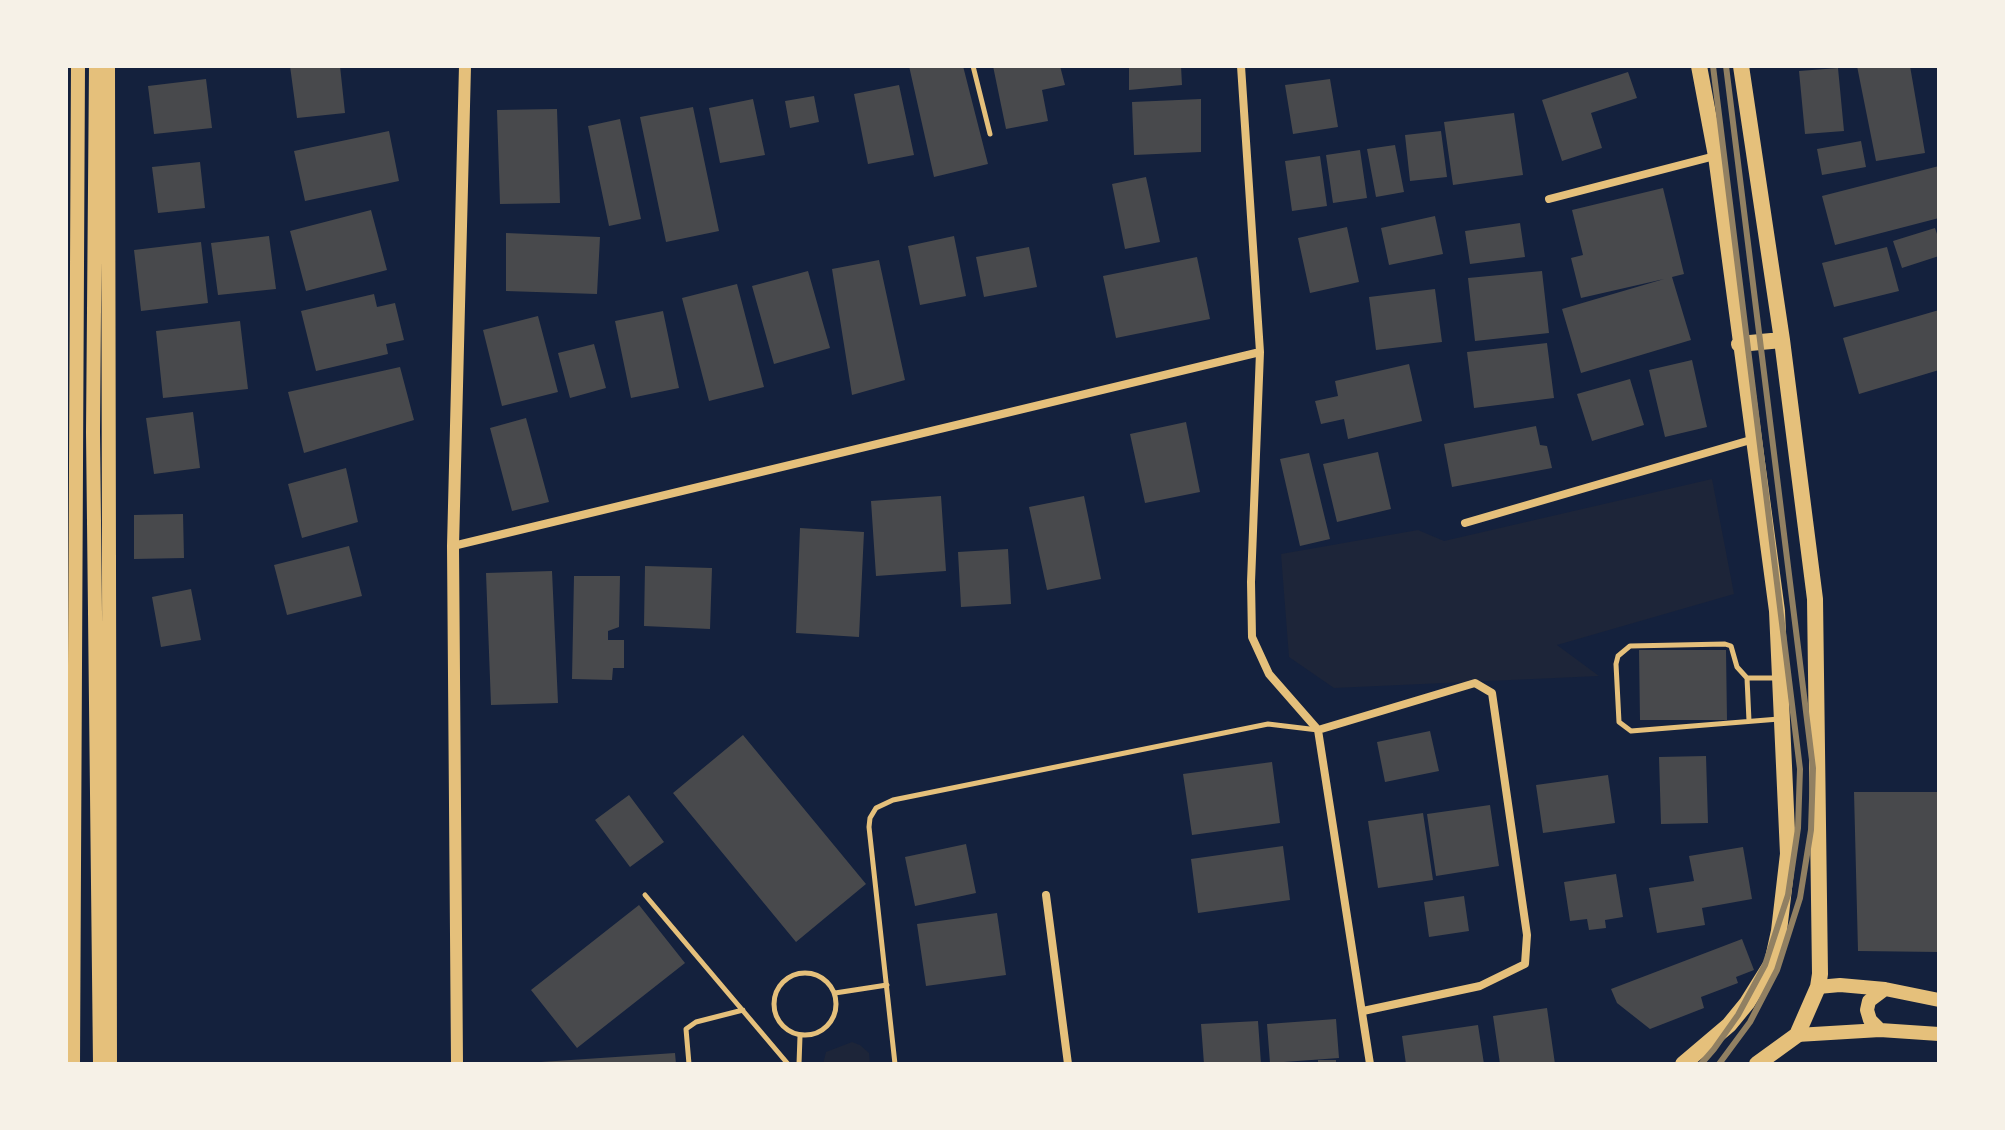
<!DOCTYPE html>
<html>
<head>
<meta charset="utf-8">
<style>
	body { margin:0 }
	#map { position:relative; width:2005px; height:1130px; overflow:hidden; background:#14213d; font-family:Cabin,sans-serif }
	canvas { display:block }
	.frame { position:absolute; inset:0; border:68px solid #f6f1e7; pointer-events:none }
</style>
</head>
<body>
<div id="map">
<canvas width="2005" height="1130"></canvas>
<div class="frame"></div>
</div>
<script>
const context = document.querySelector('canvas').getContext('2d');
context.lineJoin = 'round';
function paint(path, color) { context.fillStyle = color; context.fill(path, 'evenodd'); }
const shape = rows => new Path2D(rows.map(r => 'M' + r).join(''));
function stroke(path, color, width, dash) { context.strokeStyle = color; context.lineWidth = width; context.lineCap = dash ? 'butt' : 'round'; context.setLineDash(dash || []); context.stroke(path); }
paint(shape([
	[1712,479,1734,594,1557,645,1599,676,1334,688,1289,657,1281,554,1418,530,1444,541],
	[852,1042,860,1045,869,1053,870,1064,823,1064,826,1052]
]), '#1d2539');
paint(shape([
	[290,66,340,66,345,113,297,118],
	[909,66,963,66,988,164,934,177],
	[993,66,1060,66,1065,85,1042,90,1048,121,1006,129],
	[1129,66,1181,66,1182,85,1129,90],
	[1857,66,1910,66,1925,153,1876,161],
	[1838,68,1844,131,1805,134,1799,71],
	[1628,72,1637,98,1591,113,1602,148,1562,161,1542,100],
	[206,79,212,128,154,134,148,86],
	[1330,79,1338,127,1293,134,1285,85],
	[899,85,914,155,868,164,854,94],
	[814,96,819,122,790,128,785,101],
	[753,99,765,155,720,163,709,108],
	[1201,99,1201,152,1134,155,1132,102],
	[693,107,719,231,666,242,640,117],
	[557,109,560,203,500,204,497,110],
	[1514,113,1523,175,1453,185,1444,122],
	[620,119,641,219,609,226,588,126],
	[389,131,399,181,305,201,294,151],
	[1441,131,1447,177,1410,181,1405,135],
	[1861,141,1866,167,1822,175,1817,149],
	[1395,145,1404,192,1376,197,1367,149],
	[1360,150,1367,198,1333,203,1326,155],
	[1320,156,1327,206,1292,211,1285,161],
	[200,162,205,208,158,213,152,167],
	[1939,166,1939,218,1835,245,1822,196],
	[1146,177,1160,242,1125,249,1112,184],
	[1663,188,1684,274,1672,277,1691,340,1581,373,1562,309,1664,279,1581,298,1571,258,1583,255,1572,210],
	[371,210,387,270,306,291,290,231],
	[1435,216,1443,254,1389,265,1381,228],
	[1520,223,1525,257,1470,264,1465,231],
	[1347,227,1359,282,1310,293,1298,238],
	[1935,228,1939,240,1939,256,1902,268,1893,241],
	[506,233,600,237,597,294,506,291],
	[269,236,276,289,218,295,211,243],
	[954,236,966,296,920,305,908,246],
	[201,242,208,303,141,311,134,250],
	[1029,247,1037,287,984,297,976,257],
	[1887,247,1899,291,1834,307,1822,263],
	[1197,257,1210,319,1116,338,1103,276],
	[879,260,905,380,852,395,832,269],
	[808,271,830,348,774,364,752,286],
	[1542,271,1549,333,1475,341,1468,278],
	[737,284,764,387,709,401,682,298],
	[1435,289,1442,342,1376,350,1369,297],
	[374,294,377,307,395,303,404,340,386,344,388,354,316,371,301,311],
	[1939,310,1939,370,1859,394,1843,338],
	[663,311,679,388,631,398,615,321],
	[538,316,558,392,502,406,483,330],
	[240,321,248,389,163,398,156,331],
	[1547,343,1554,398,1474,408,1467,352],
	[594,344,606,388,570,398,558,353],
	[1692,360,1707,427,1665,437,1649,370],
	[1409,364,1422,421,1348,439,1344,419,1321,424,1315,401,1338,396,1335,381],
	[400,367,414,420,304,453,288,392],
	[1630,379,1644,425,1592,441,1577,394],
	[193,412,200,468,154,474,146,418],
	[526,418,549,502,512,511,490,428],
	[1186,422,1200,492,1145,503,1130,434],
	[1536,426,1540,445,1547,446,1552,468,1452,487,1444,444],
	[1378,452,1391,509,1337,522,1323,464],
	[1309,453,1330,539,1300,546,1280,459],
	[346,468,358,522,302,538,288,484],
	[941,496,946,571,876,576,871,501],
	[1084,496,1101,579,1047,590,1029,507],
	[183,514,184,558,134,559,134,515],
	[800,528,864,532,859,637,796,633],
	[349,546,362,596,287,615,274,565],
	[1008,549,1011,604,961,607,958,552],
	[645,566,712,568,710,629,644,626],
	[552,571,558,703,491,705,486,573],
	[574,576,620,576,619,627,608,631,608,640,624,640,624,668,613,668,612,680,572,679],
	[191,589,201,640,161,647,152,597],
	[1639,650,1726,650,1727,720,1640,720],
	[1430,731,1439,771,1385,782,1377,742],
	[743,735,866,884,796,942,673,793],
	[1706,756,1708,823,1661,824,1659,757],
	[1272,762,1280,823,1192,835,1183,774],
	[1608,775,1615,823,1543,833,1536,785],
	[1854,792,1939,792,1939,952,1858,951],
	[629,795,664,842,630,867,595,820],
	[1490,805,1499,866,1436,876,1427,814],
	[1423,813,1433,880,1378,888,1368,821],
	[966,844,976,893,915,906,905,857],
	[1283,846,1290,900,1198,913,1191,859],
	[1743,847,1752,899,1702,908,1705,925,1657,933,1649,888,1694,881,1689,856],
	[1616,874,1623,917,1605,920,1606,928,1589,930,1587,919,1570,921,1564,882],
	[1464,896,1469,931,1429,937,1424,902],
	[639,905,685,963,577,1048,531,990],
	[997,913,1006,975,926,986,917,924],
	[1742,939,1754,970,1736,977,1738,983,1701,997,1704,1008,1650,1029,1617,1003,1611,989],
	[1547,1008,1555,1064,1500,1064,1493,1016],
	[1336,1019,1339,1058,1270,1063,1267,1024],
	[1258,1021,1261,1064,1204,1064,1201,1024],
	[1478,1025,1484,1064,1406,1064,1402,1036],
	[675,1053,676,1064,541,1064,541,1062],
	[1318,1060,1336,1060,1336,1064,1318,1064]
]), '#48494c');
stroke(shape([
	[973,66,990,134],
	[1747,678,1749,721],
	[1777,678,1747,678,1737,667,1731,646,1725,644,1630,646,1618,656,1616,664,1619,722,1631,731,1779,719],
	[645,895,788,1064],
	'774 1004a31 31 0 1 1 62 0a31 31 0 1 1-62 0Z',
	[835,993,887,985],
	[689,1064,686,1029,696,1022,743,1010],
	[799,1064,800,1036],
	[895,1064,869,827,870,818,876,808,893,800,1268,724,1318,730]
]), '#e5c07b', 5);
stroke(shape([
	[1241,66,1260,352,1251,582,1252,637,1269,674,1318,730,1370,1064],
	[1549,199,1715,156],
	[1465,523,1754,439],
	[453,546,1260,352],
	[1318,730,1475,683,1492,693,1527,935,1525,964,1480,986,1363,1011],
	[1046,895,1068,1064]
]), '#e5c07b', 8);
stroke(shape([
	[457,1064,453,546,465,66]
]), '#e5c07b', 12);
stroke(shape([
	[96,66,93,432,100,1064],
	[108,66,110,1064],
	[1818,987,1840,985,1885,989,1939,1000],
	[1880,1030,1870,1020,1867,1010,1869,1001,1885,989],
	[1797,1035,1880,1030,1939,1034],
	[73,1064,78,66]
]), '#e5c07b', 14);
stroke(shape([
	[1741,66,1782,340,1815,599,1820,974,1818,987,1797,1035,1757,1064],
	[1739,344,1782,340],
	[1683,1064,1729,1025,1747,1003,1772,963,1779,931,1788,854,1777,611,1716,156,1699,66]
]), '#e5c07b', 16);
stroke(shape([
	[1701,1064,1714,1049,1738,1015,1765,965,1788,895,1798,828,1800,769,1713,66],
	[1719,1064,1750,1022,1777,970,1800,898,1811,830,1813,768,1726,66]
]), '#918062', 6);
</script>
</body>
</html>
